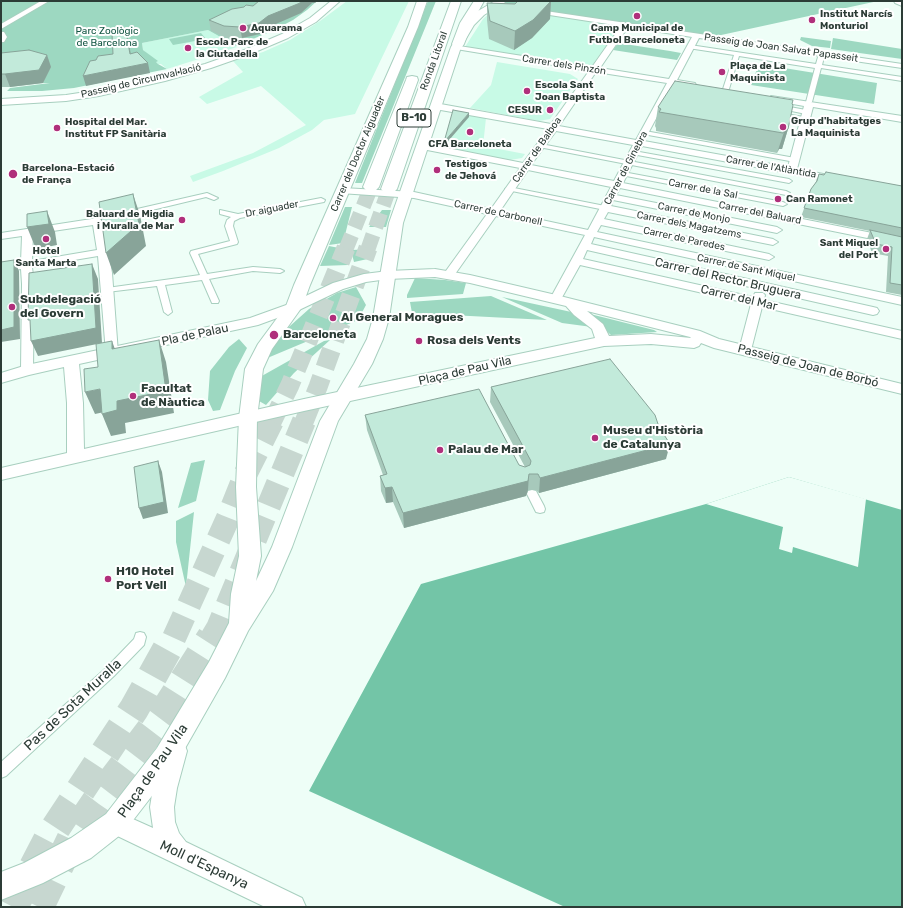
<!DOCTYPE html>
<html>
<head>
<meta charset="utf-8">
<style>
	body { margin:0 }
	#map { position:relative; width:903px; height:908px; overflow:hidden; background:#eefef7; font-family:Rubik,sans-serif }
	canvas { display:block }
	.frame { position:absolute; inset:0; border:2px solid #2c3c36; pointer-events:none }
</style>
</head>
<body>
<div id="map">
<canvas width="903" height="908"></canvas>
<div class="frame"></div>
</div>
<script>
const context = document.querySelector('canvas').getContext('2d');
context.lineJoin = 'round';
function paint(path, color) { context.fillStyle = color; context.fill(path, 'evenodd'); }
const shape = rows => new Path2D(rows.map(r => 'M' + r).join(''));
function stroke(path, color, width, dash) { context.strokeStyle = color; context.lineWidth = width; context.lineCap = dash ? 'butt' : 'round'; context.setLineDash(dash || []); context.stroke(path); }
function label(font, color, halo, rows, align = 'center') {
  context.font = font + ' Rubik,sans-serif'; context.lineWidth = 4; context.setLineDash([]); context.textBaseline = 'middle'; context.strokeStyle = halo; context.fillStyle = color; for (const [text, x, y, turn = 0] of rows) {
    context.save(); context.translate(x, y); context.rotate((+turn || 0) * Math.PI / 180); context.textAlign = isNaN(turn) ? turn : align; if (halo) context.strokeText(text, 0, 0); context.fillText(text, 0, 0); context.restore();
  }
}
paint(shape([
	[347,1,409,1,355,114,324,120,312,130,279,148,223,171,193,182,190,176,253,153,306,125,261,86,207,104,199,97,243,72,233,61,263,52,290,40,320,21],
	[496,7,620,26,591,67,465,47,483,19],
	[208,30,237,47,167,69,161,64,158,64,143,50,142,43],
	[497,62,570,74,578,79,550,119,539,121,470,108,491,85],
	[470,115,486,118,483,146,525,154,522,158,510,160,443,147]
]), '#c8fae6');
paint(shape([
	[1,1,317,1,307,10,293,20,272,31,236,46,208,30,142,43,143,50,158,61,156,62,158,64,167,69,74,88,42,91,7,91,10,88,50,83,43,83,1,66],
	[428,1,436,1,362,183,355,183],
	[506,1,878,1,712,37,512,6,507,4,504,2],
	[201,33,206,39,173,45,169,39],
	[801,37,831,41,830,48,812,46,800,40],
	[833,38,902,49,902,59,831,49],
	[618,43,670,51,681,53,677,60,613,50],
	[759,64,877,83,874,104,751,85],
	[345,207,352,207,343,243,329,245],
	[382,210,391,210,386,227,369,227],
	[329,246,349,250,348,265,320,266],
	[375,249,372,258,354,262,351,250],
	[415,278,445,280,466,283,463,294,407,298,407,295],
	[356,287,366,305,358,320,265,359,281,334,309,309,337,293],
	[491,296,547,320,412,313,410,302],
	[502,297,576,313,592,327,562,323],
	[586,313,654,330,657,332,611,335],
	[239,339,247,348,235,371,220,410,213,411,208,400,210,371,229,347],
	[330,340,294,373,266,405,259,401,257,397,260,377,324,341],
	[205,460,196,501,178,508,191,463],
	[194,512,186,587,176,542,176,521]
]), '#9dd8c1');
paint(shape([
	[789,477,902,510,902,907,565,907,309,791,421,584,706,504]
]), '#73c5a7');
paint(shape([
	[789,477,866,499,858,567,793,547,792,553,779,549,783,527,706,504]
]), '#eefef7');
stroke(shape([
	[346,249,371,187],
	[368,249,389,189]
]), '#c7d7d0', 15, [15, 8]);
stroke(shape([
	[272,422,290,385,346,248],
	[304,422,318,387,368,248]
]), '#c7d7d0', 19, [19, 10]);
stroke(shape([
	[174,638,228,518,246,473,272,421],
	[212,638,218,628,304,421]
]), '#c7d7d0', 24, [24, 12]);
stroke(shape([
	[13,907,49,838,134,709,174,637],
	[39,907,73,836,96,802,163,714,212,637]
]), '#c7d7d0', 30, [30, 15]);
const pedestrian = shape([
	[690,45,816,64,818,57,821,55,824,57,822,65,902,77,902,81,821,68,812,102,809,104,806,102,815,68,739,56,729,89,726,91,723,89,734,55,688,48,687,47,690,45],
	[779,105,806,110,809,112,806,114,777,108,776,107,779,105],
	[779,113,804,117,807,119,804,121,777,116,777,114,779,113],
	[645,131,795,158,798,160,795,162,643,134,643,132,645,131],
	[541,144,786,191,790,193,786,195,539,147,538,146,541,144],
	[634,151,789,179,792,181,789,183,632,154,632,152,634,151],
	[623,172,783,202,787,204,783,206,621,175,620,174,623,172],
	[509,187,605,206,609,208,605,210,507,190,505,189,509,187],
	[207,193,218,198,214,200,206,197,202,198,127,216,123,214,124,212,207,193],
	[321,198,325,200,324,202,240,218,234,221,233,226,238,242,237,244,198,254,207,274,253,267,280,269,284,271,280,273,253,271,209,279,219,301,218,303,212,303,202,280,165,285,172,312,168,315,164,312,157,286,107,292,103,290,107,288,200,275,190,253,191,251,230,241,225,226,227,220,231,217,220,214,220,210,238,214,321,198],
	[532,490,536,491,544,506,545,509,544,512,540,513,536,512,527,494,528,491,532,490],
	[140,632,144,633,146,637,144,645,114,676,6,776,1,778,1,762,106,668,134,639,136,633,140,632]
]);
const minor = shape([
	[41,1,49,1,1,29,1,24,41,1],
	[532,9,902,64,902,68,699,38,677,80,695,83,696,85,692,87,674,85,644,141,788,167,804,106,771,100,770,98,771,96,902,116,902,122,813,107,797,169,839,177,841,179,836,182,642,146,623,183,902,239,902,245,620,188,616,195,777,227,782,230,777,233,613,200,611,206,773,239,778,242,773,245,608,212,604,219,769,254,774,257,769,260,601,225,597,232,902,297,902,305,594,237,591,244,873,307,877,308,879,311,877,314,873,315,587,250,583,259,753,297,755,293,763,293,765,295,764,300,902,331,902,339,762,307,751,350,749,353,745,354,741,353,739,350,751,304,580,265,560,301,552,301,550,299,585,235,496,216,453,277,445,277,443,275,487,214,414,198,340,193,338,191,340,189,343,188,414,192,491,209,520,168,422,149,417,146,419,144,422,143,523,163,548,129,435,109,432,108,431,106,432,104,435,103,551,124,589,71,456,49,452,47,453,45,592,67,621,26,530,12,530,10,532,9],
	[628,27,692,37,669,79,600,68,628,27],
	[596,72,667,83,636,140,559,126,596,72],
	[556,131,633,145,614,181,531,165,556,131],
	[528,170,611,187,588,230,500,211,528,170],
	[1,32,4,32,7,37,4,42,1,42,1,32],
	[98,218,103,221,112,273,118,353,116,356,112,357,108,356,106,353,98,256,32,267,34,284,33,370,31,373,27,374,23,373,21,370,22,284,21,269,1,272,1,266,21,262,22,236,1,239,1,233,98,218],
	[93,225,97,250,32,261,33,234,93,225]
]);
const tertiary = shape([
	[331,1,340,1,316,22,288,38,248,55,211,68,165,81,99,96,66,101,1,105,1,99,66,95,99,90,160,76,205,64,242,51,282,34,310,18,331,1],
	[894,1,902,1,902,6,895,3,894,1],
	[435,269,470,275,556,295,700,331,719,339,902,384,902,394,714,348,701,343,699,346,694,348,651,344,604,346,304,411,1,480,1,468,67,453,67,403,64,367,29,375,1,383,1,373,27,365,250,318,289,304,333,283,364,274,388,271,435,269],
	[435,277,470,283,566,306,574,315,592,329,595,338,304,399,84,449,83,403,79,364,258,325,299,310,343,289,366,282,388,279,435,277],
	[587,311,690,337,691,338,651,334,609,336,603,324,587,311],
	[176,740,184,743,187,751,177,788,174,807,175,822,179,833,186,842,302,898,306,907,265,907,107,831,103,823,107,815,115,811,153,828,150,807,153,788,168,743,176,740]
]);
const secondary = shape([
	[417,1,427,1,418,27,310,285,302,307,272,349,263,369,257,418,256,487,261,556,256,581,272,547,320,421,354,364,367,339,373,318,389,223,451,47,467,21,478,11,495,1,507,1,484,15,474,25,461,47,403,223,389,318,383,339,372,364,338,421,292,547,273,591,248,631,225,678,175,766,124,832,91,858,43,883,1,900,1,872,24,863,71,838,106,814,157,748,209,662,229,623,231,594,239,556,236,487,239,418,245,369,258,344,286,306,294,285,408,27,417,1]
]);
const trunk = shape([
	[451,1,461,1,397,189,394,192,389,194,384,192,381,189,451,1],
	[474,1,484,1,472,23,464,44,462,47,458,48,454,47,452,44,460,23,474,1],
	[412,76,417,77,418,80,379,187,376,190,371,192,366,190,363,187,406,80,407,77,412,76]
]);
stroke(pedestrian, '#a8cfbf', 2);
stroke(minor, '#a8cfbf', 2);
stroke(tertiary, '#a8cfbf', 2);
stroke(secondary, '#a8cfbf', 2);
stroke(trunk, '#a8cfbf', 2);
paint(pedestrian, '#fff');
paint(minor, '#fff');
paint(tertiary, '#fff');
paint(secondary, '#fff');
paint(trunk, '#fff');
paint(shape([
	[259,1,317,1,315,3,312,3,301,13,269,27,260,34,242,38,226,38,211,31,209,20,253,6],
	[551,1,550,19,532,38,514,50,489,39,487,20,487,3,515,4],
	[1,53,47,55,51,67,43,83,10,87,1,87],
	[792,104,788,129,782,149,779,149,777,153,656,131,656,128,655,126,658,107],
	[819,174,902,186,902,295,886,292,888,256,872,253,867,239,870,231,801,217,811,189,815,184],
	[491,387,666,459,539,493,536,490,528,490,526,496,404,528,393,502,386,503,381,491,380,476,383,475,367,430,365,415,525,467,490,402]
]), '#a7c9bb');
paint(shape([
	[301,1,317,1,315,3,312,3,301,13,269,27,260,34,242,38,240,27],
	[551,1,550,19,532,38,514,50,515,31],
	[126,32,129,42,132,64,130,54],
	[47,55,51,67,43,83,10,87,5,74],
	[148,63,150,73,86,86,83,76],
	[469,113,469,117,444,146,444,142],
	[785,129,788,129,782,149,779,149,777,153],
	[133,194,140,215,146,246,114,275,106,253],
	[47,211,55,232,57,245,36,249,27,227],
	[14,260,19,271,20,339,1,342,1,330],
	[92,264,98,279,102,343,38,356,31,341],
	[159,340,166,362,174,413,125,423,126,433,111,436,102,414,117,401],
	[112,341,120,363,112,349],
	[100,389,109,411,95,414,85,392],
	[670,444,666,459,539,493,540,478],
	[158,461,162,472,168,513,143,519,139,508],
	[529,474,528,490,526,496,404,528,403,513],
	[392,487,393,502,386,503,385,488]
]), '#88a499');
const building = shape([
	[259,1,301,1,300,3,268,16,259,23,240,27,224,26,209,20,232,9,244,7,246,5,253,6,259,1],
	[518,1,551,1,533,20,515,31,490,21,487,3,515,4,518,1],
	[126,32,130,54,137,52,148,63,83,76,90,61,96,60,98,56,113,54,112,34,126,32],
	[29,50,47,55,39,70,5,74,1,74,1,53,29,50],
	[675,81,793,100,792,104,793,105,788,129,785,129,783,133,659,112,661,109,658,107,675,81],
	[453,110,469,113,444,142,453,110],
	[826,172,902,186,902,228,804,208,811,189,817,181,819,174,824,175,826,172],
	[133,194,139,224,106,253,99,202,133,194],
	[47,211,49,224,27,227,27,214,47,211],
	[870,230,902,237,902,285,890,283,892,247,876,244,870,230],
	[14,260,14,327,1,330,1,262,14,260],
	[92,264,96,328,31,341,30,320,28,320,29,273,92,264],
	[159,340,166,391,117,401,117,410,102,414,100,389,85,392,84,369,98,367,96,344,112,341,112,349,159,340],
	[610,359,655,415,659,427,670,444,540,478,538,474,529,474,528,481,403,513,392,487,385,488,380,476,387,474,365,415,479,389,519,465,525,467,530,465,531,461,491,387,610,359],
	[158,461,164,502,139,508,134,467,158,461]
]);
paint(building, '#c2eada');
stroke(building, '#88a499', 1);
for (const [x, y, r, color] of [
	[637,16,4,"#b02f7b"],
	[812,20,4,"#b02f7b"],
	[243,28,4,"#b02f7b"],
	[188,48,4,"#b02f7b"],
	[722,72,4,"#b02f7b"],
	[527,91,4,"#b02f7b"],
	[550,110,4,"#b02f7b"],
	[783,127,4,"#b02f7b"],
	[57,128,4,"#b02f7b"],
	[470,132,4,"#b02f7b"],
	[437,170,4,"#b02f7b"],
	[13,174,5,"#b02f7b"],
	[778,199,4,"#b02f7b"],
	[182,220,4,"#b02f7b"],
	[46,239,4,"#b02f7b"],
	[886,249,4,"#b02f7b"],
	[12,307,4,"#b02f7b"],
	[333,318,4,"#b02f7b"],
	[274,335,5,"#b02f7b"],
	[419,341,4,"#b02f7b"],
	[133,396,4,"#b02f7b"],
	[595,438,4,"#b02f7b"],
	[440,450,4,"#b02f7b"],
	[108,579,4,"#b02f7b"]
]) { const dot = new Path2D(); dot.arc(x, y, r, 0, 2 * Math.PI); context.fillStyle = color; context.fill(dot); stroke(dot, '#fff', 1.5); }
label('bold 10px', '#2c3c36', '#fff', [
	["Institut Narcís",820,14],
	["Monturiol",820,26],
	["Aquarama",251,28],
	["Camp Municipal de",637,28,"center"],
	["Futbol Barceloneta",637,40,"center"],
	["Escola Parc de",196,42],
	["la Ciutadella",196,54],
	["Plaça de La",730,66],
	["Maquinista",730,78],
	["Escola Sant",535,85],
	["Joan Baptista",535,97],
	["CESUR",542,110,"right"],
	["Grup d'habitatges",791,121],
	["La Maquinista",791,133],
	["Hospital del Mar.",65,122],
	["Institut FP Sanitària",65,134],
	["CFA Barceloneta",470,144,"center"],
	["Testigos",445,164],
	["de Jehová",445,176],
	["Barcelona-Estació",22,168],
	["de França",22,180],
	["Can Ramonet",786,199],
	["Baluard de Migdia",174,214,"right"],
	["i Muralla de Mar",174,226,"right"],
	["Sant Miquel",878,243,"right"],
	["del Port",878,255,"right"],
	["Hotel",46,251,"center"],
	["Santa Marta",46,263,"center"]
], 'left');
label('10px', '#155744', '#fff', [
	["Parc Zoològic",107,31],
	["de Barcelona",107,43]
]);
label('10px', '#2c3c36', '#fff', [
	["Passeig de Joan Salvat Papasseit",781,48,8],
	["Ronda Litoral",434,61,-70],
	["Carrer dels Pinzón",564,65,9],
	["Passeig de Circumval·lació",141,81,-13],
	["Carrer de Balboa",537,150,-55],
	["Carrer del Doctor Aiguader",358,154,-67],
	["Carrer de l'Atlàntida",771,167,10],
	["Carrer de Ginebra",626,168,-62],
	["Carrer de la Sal",703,189,11],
	["Dr aiguader",272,209,-11],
	["Carrer de Carbonell",498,213,12],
	["Carrer de Monjo",694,213,11],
	["Carrer del Baluard",760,213,11],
	["Carrer dels Magatzems",689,225,11],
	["Carrer de Paredes",684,239,12],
	["Carrer de Sant Miquel",746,268,12]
]);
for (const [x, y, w] of [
	[414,118,34]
]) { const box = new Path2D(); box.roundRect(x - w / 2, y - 9, w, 18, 3); context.fillStyle = '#fff'; context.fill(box); stroke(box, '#2c3c36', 1); }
label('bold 11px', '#2c3c36', null, [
	["B-10",414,118]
]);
label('12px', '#2c3c36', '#fff', [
	["Carrer del Rector Bruguera",728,279,13],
	["Carrer del Mar",739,298,13],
	["Pla de Palau",195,335,-12],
	["Passeig de Joan de Borbó",808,366,14],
	["Plaça de Pau Vila",465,371,-13]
]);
label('bold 12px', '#2c3c36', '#fff', [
	["Subdelegació",20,300],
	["del Govern",20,314],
	["Al General Moragues",341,318],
	["Barceloneta",283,335],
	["Rosa dels Vents",427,341],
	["Facultat",141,389],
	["de Nàutica",141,403],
	["Museu d'Història",603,431],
	["de Catalunya",603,445],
	["Palau de Mar",448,450],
	["H10 Hotel",116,572],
	["Port Vell",116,586]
], 'left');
label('14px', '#2c3c36', '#fff', [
	["Pas de Sota Muralla",73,705,-43],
	["Plaça de Pau Vila",153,771,-55],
	["Moll d'Espanya",204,865,25]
]);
</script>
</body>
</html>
